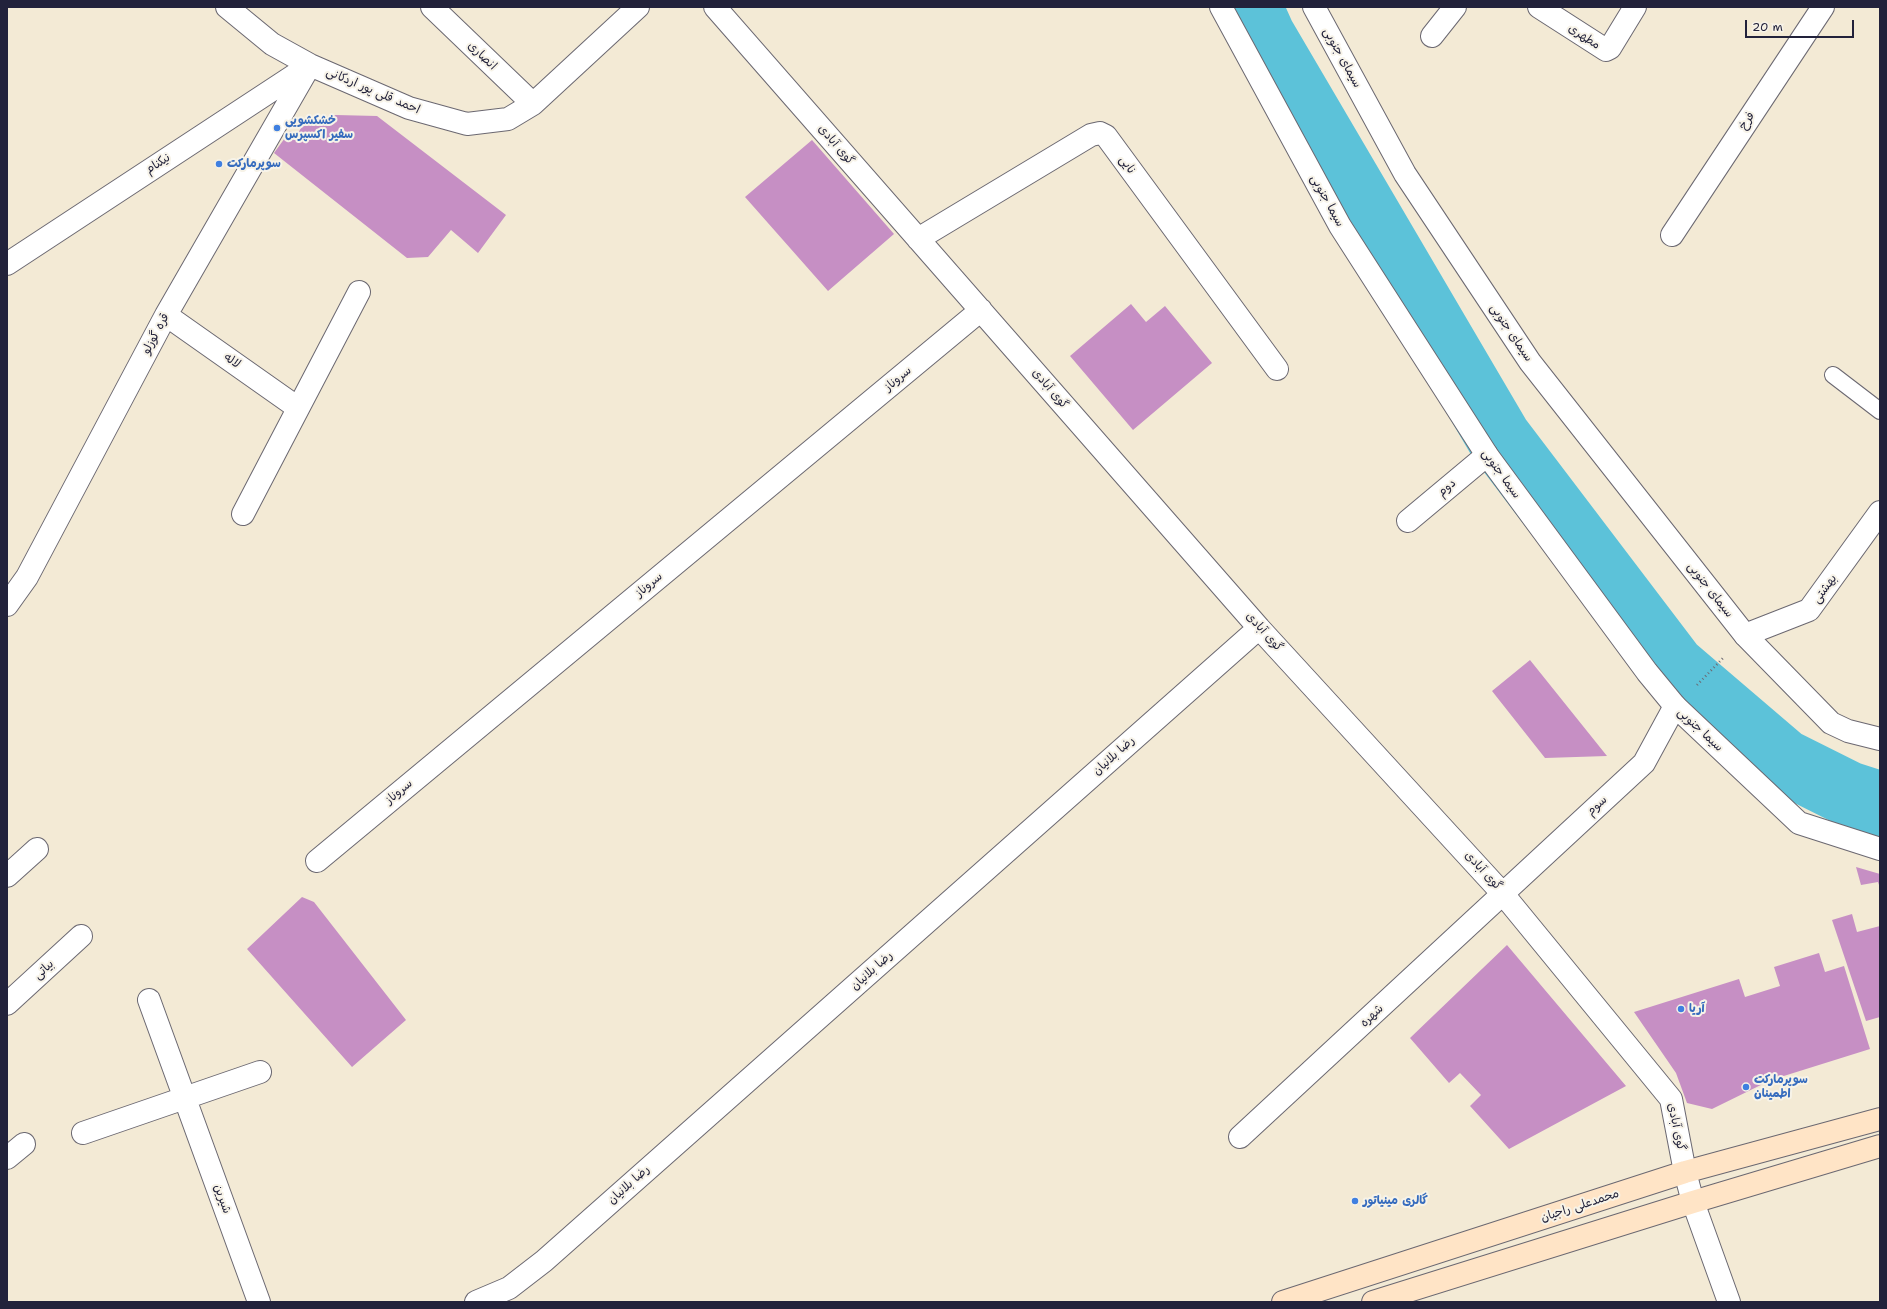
<!DOCTYPE html>
<html>
<head>
<meta charset="utf-8">
<style>
	body { margin:0 }
	#map { position:relative; width:1887px; height:1309px; overflow:hidden; background:#f3ead5; font-family:"Shantell Sans",sans-serif }
	canvas { display:block }
	.frame { position:absolute; inset:0; border:8px solid #22223b; pointer-events:none }
	.scale { position:absolute; left:1745px; top:20px; width:109px; height:18px; box-sizing:border-box; border:2px solid #22223b; border-top:0; padding-left:5px; font-size:12px; line-height:14px; white-space:nowrap; color:#22223b; -webkit-text-stroke:3px #f7f3e8; paint-order:stroke }
</style>
</head>
<body>
<div id="map">
<canvas width="1887" height="1309"></canvas>
<div class="frame"></div>
<div class="scale">20 m</div>
</div>
<script>
const context = document.querySelector('canvas').getContext('2d');
context.lineJoin = 'round';
const shape = rows => new Path2D(rows.map(r => 'M' + r).join(''));
function stroke(path, color, width, dash) { context.strokeStyle = color; context.lineWidth = width; context.lineCap = dash ? 'butt' : 'round'; context.setLineDash(dash || []); context.stroke(path); }
function paint(path, color) { context.fillStyle = color; context.fill(path, 'evenodd'); }
function label(font, color, halo, rows, align = 'center') {
  context.font = font + ' "Shantell Sans","Playpen Sans Arabic",sans-serif'; context.lineWidth = 4; context.setLineDash([]); context.textBaseline = 'middle'; context.strokeStyle = halo; context.fillStyle = color; for (const [text, x, y, turn = 0] of rows) {
    context.save(); context.translate(x, y); context.rotate((+turn || 0) * Math.PI / 180); context.textAlign = isNaN(turn) ? turn : align; if (halo) context.strokeText(text, 0, 0); context.fillText(text, 0, 0); context.restore();
  }
}
stroke(shape([
	[1250,7,1263,36,1499,438,1673,667,1783,761,1849,794,1880,804]
]), '#5cc2d9', 65);
paint(shape([
	[336,115,377,116,506,215,478,253,451,230,428,257,407,258,274,153,290,131,297,135,305,121],
	[812,140,894,234,828,291,745,197],
	[1131,304,1146,322,1165,306,1212,363,1133,430,1070,356],
	[1530,660,1607,756,1545,758,1492,691],
	[1856,867,1880,874,1880,888,1878,882,1861,885],
	[302,897,314,902,406,1020,352,1067,247,949],
	[1852,914,1857,932,1880,926,1880,1017,1866,1021,1832,920],
	[1507,945,1626,1086,1509,1149,1470,1106,1481,1095,1460,1073,1449,1083,1410,1038],
	[1819,953,1825,972,1844,966,1870,1049,1771,1080,1712,1109,1687,1103,1676,1073,1634,1012,1739,979,1745,997,1780,986,1774,967]
]), '#c68fc4');
const service = shape([
	[1833,375,1880,411]
]);
const minor = shape([
	[227,7,272,44,310,65,409,108,467,124,508,119,533,104,638,7],
	[432,7,533,104],
	[715,7,1259,628,1503,894,1671,1099,1685,1172,1693,1202,1729,1302],
	[1539,7,1606,50,1610,48,1635,7],
	[1432,36,1455,7],
	[1672,235,1823,7],
	[918,239,1091,135,1100,133,1106,136,1277,369],
	[7,264,307,67],
	[166,315,298,408],
	[243,514,359,292],
	[1408,521,1487,455],
	[7,605,27,577,166,315,310,65],
	[1745,635,1809,610,1880,512],
	[317,861,981,310],
	[7,876,37,849],
	[149,1000,259,1302],
	[7,1004,81,936],
	[83,1133,260,1072],
	[1240,1137,1644,763,1675,706],
	[7,1158,24,1144],
	[476,1302,509,1288,544,1261,1259,628]
]);
const tertiary = shape([
	[1221,7,1340,226,1487,455,1647,672,1675,706,1799,823,1880,849],
	[1314,7,1405,174,1530,362,1745,635,1831,723,1848,731,1880,739]
]);
const secondary = shape([
	[1283,1302,1685,1172,1880,1119],
	[1373,1302,1693,1202,1880,1146]
]);
stroke(service, '#6b6871', 18);
stroke(minor, '#6b6871', 24);
stroke(tertiary, '#6b6871', 24);
stroke(secondary, '#6b6871', 24);
stroke(shape([
	[1697,685,1724,657]
]), '#6b6871', 2.5, [1, 3]);
stroke(service, '#fff', 16);
stroke(minor, '#fff', 22);
stroke(tertiary, '#fff', 22);
stroke(secondary, '#ffe4c6', 22);
for (const [x, y, r, color] of [
	[277,128,4,"#3f7fe0"],
	[219,164,4,"#3f7fe0"],
	[1681,1009,4,"#3f7fe0"],
	[1746,1087,4,"#3f7fe0"],
	[1355,1201,4,"#3f7fe0"]
]) { const dot = new Path2D(); dot.arc(x, y, r, 0, 2 * Math.PI); context.fillStyle = color; context.fill(dot); stroke(dot, '#f7f3e8', 1.5); }
label('12px', '#22223b', '#f7f3e8', [
	["مطهری",1584,37,33],
	["انصاری",482,56,44],
	["سیمای جنوبی",1342,58,61],
	["احمد قلی پور اردکانی",373,91,23],
	["فرخ",1747,121,-56],
	["گوی آبادی",836,145,49],
	["نیکنام",158,164,-33],
	["نایی",1127,165,54],
	["سیما جنوبی",1327,201,61],
	["سیمای جنوبی",1511,333,56],
	["قره گوزلو",156,334,-62],
	["لاله",232,361,35],
	["سروناز",898,379,-40],
	["گوی آبادی",1050,389,49],
	["سیما جنوبی",1501,474,54],
	["دوم",1447,488,-40],
	["سروناز",649,585,-40],
	["بهشتی",1825,589,-54],
	["سیمای جنوبی",1710,590,52],
	["گوی آبادی",1264,632,48],
	["سیما جنوبی",1700,730,43],
	["رضا بلانیان",1114,756,-42],
	["سروناز",399,792,-40],
	["سوم",1597,806,-43],
	["گوی آبادی",1483,871,47],
	["بیاتی",44,970,-43],
	["رضا بلانیان",872,971,-42],
	["شهره",1372,1016,-43],
	["گوی آبادی",1676,1127,78],
	["رضا بلانیان",629,1185,-42],
	["شیرین",222,1199,70],
	["محمدعلی راجیان",1580,1206,-18]
]);
label('bold 12px', '#366cbe', '#f7f3e8', [
	["خشکشویی",285,121],
	["سفیر اکسپرس",285,135],
	["سوپرمارکت",227,164],
	["آریا",1689,1009],
	["سوپرمارکت",1754,1080],
	["اطمینان",1754,1094],
	["گالری مینیاتور",1363,1201]
], 'left');
</script>
</body>
</html>
